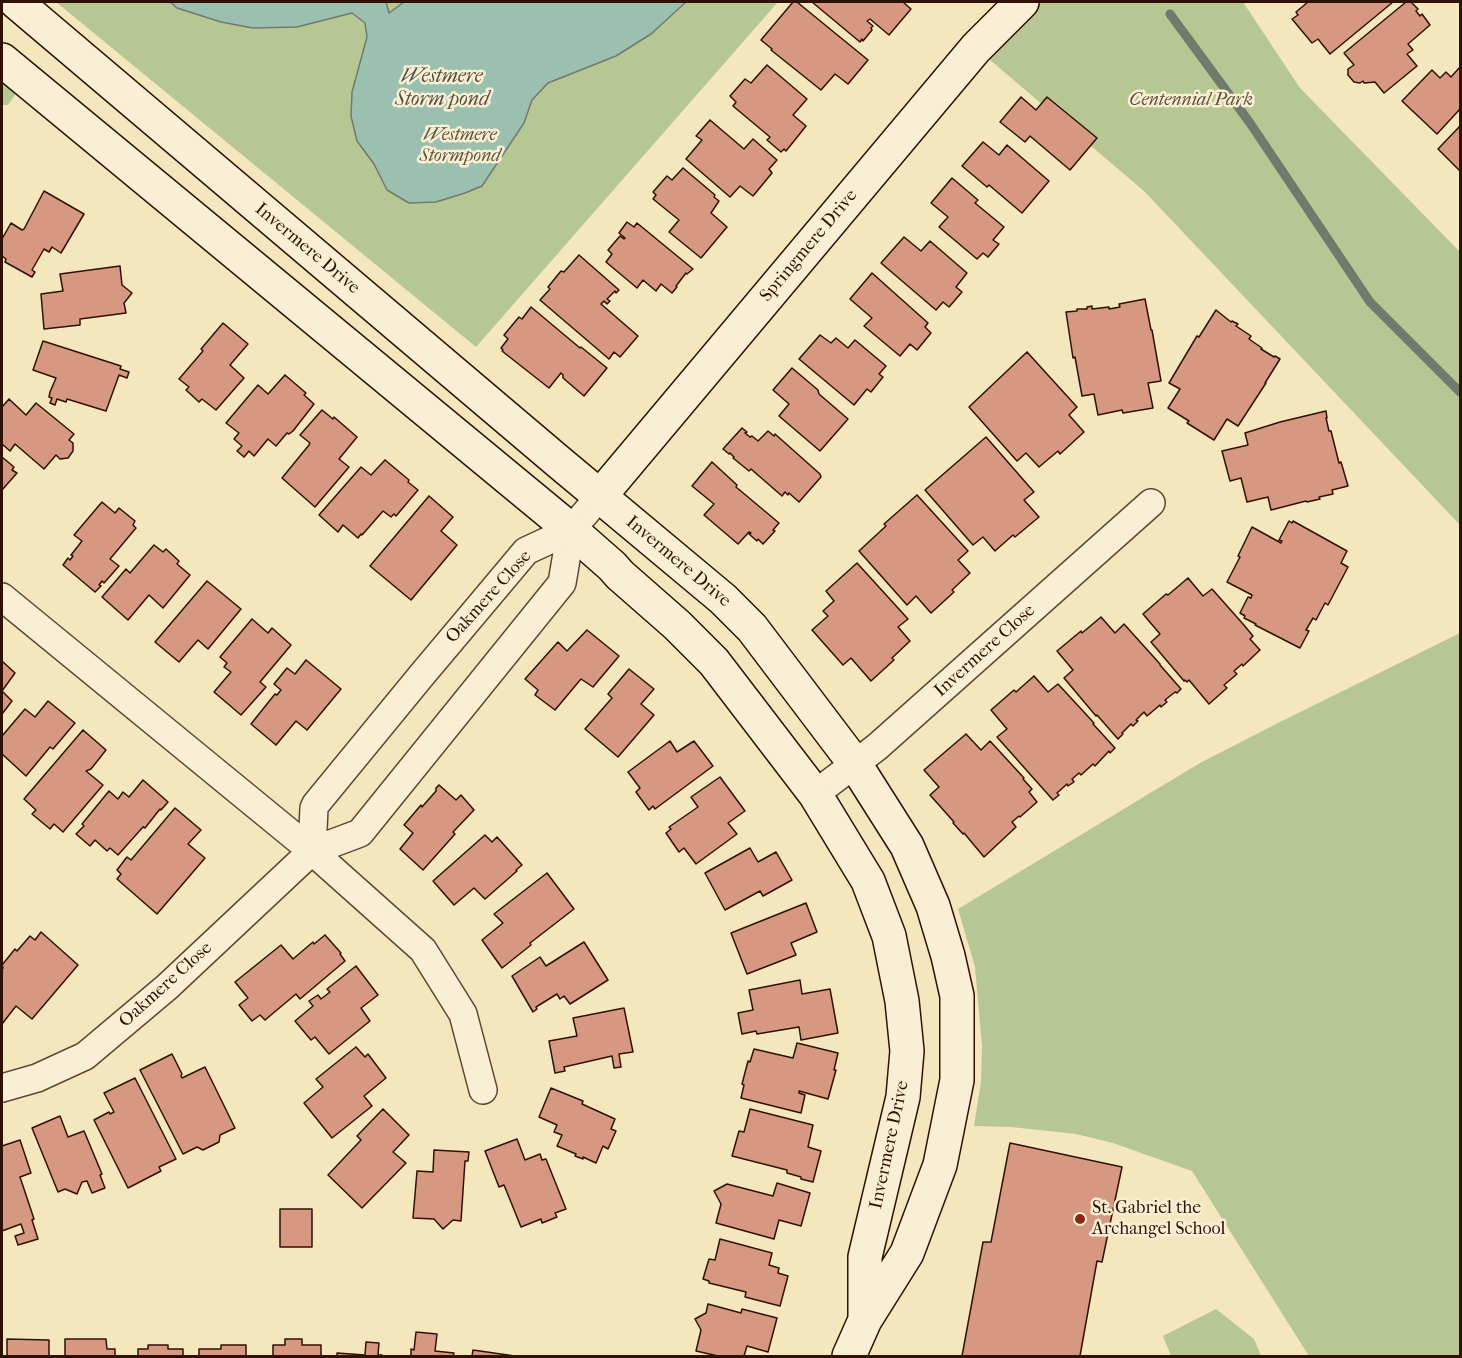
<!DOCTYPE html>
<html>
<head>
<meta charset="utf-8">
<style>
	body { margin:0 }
	#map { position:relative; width:1462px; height:1358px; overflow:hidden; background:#f4e7bd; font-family:"IM FELL French Canon",serif }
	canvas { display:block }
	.frame { position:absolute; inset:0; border:3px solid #301105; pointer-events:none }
</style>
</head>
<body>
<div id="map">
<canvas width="1462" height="1358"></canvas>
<div class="frame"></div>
</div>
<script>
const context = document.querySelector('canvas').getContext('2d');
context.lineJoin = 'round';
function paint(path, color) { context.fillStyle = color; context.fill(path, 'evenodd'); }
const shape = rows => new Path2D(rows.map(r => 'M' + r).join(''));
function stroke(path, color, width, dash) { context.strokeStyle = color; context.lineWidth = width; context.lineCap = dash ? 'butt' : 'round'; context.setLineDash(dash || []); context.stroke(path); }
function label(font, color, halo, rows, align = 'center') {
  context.font = font + ' "IM FELL French Canon",serif'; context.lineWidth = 5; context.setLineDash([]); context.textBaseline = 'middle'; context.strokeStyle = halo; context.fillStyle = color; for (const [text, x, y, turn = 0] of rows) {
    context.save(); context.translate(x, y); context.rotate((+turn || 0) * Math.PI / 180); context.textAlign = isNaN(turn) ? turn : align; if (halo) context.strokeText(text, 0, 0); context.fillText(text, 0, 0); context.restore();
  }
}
paint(shape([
	[56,2,778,2,476,347],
	[1022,2,1243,2,1300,88,1460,252,1460,525,1144,191,976,48],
	[2,79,17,92,8,105,2,105],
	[1460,633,1460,1356,1309,1356,1192,1171,1113,1143,1076,1134,1011,1127,974,1126,981,1082,982,1046,975,967,958,909,1200,763,1278,723],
	[1216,1309,1254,1339,1261,1356,1171,1356,1163,1336]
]), '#b7c794');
const water = shape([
	[170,2,386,2,389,13,404,2,686,2,651,34,616,56,548,83,532,100,524,123,482,186,465,193,436,202,409,203,387,190,374,164,357,141,351,116,352,92,367,37,365,23,352,13,297,27,253,28,221,22,177,8,170,2]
]);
paint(water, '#9cc0af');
stroke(water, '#717a6b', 1.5);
stroke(shape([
	[1170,14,1250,123,1370,302,1460,392]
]), '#717a6b', 9);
const building = shape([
	[793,2,797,2,868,60,848,84,835,74,821,90,771,50,772,49,761,40,793,2],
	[812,2,903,2,911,9,889,35,870,19,867,21,873,26,871,28,872,30,863,41,862,39,860,42,812,2],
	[1308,2,1393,2,1330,54,1318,39,1312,43,1292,19,1298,15,1296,12,1308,2],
	[1406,2,1411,2,1418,9,1416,11,1420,16,1422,14,1430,25,1408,44,1413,50,1407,54,1417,66,1384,93,1375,82,1364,83,1363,81,1360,83,1354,82,1348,75,1348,69,1354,65,1344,53,1406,2],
	[767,65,807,99,793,115,806,126,786,151,784,149,781,152,767,140,770,137,733,106,736,102,730,96,745,79,751,83,767,65],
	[1460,67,1460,109,1437,134,1402,101,1432,70,1440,78,1446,72,1451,77,1460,67],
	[1021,97,1036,110,1047,97,1097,138,1070,170,1030,136,1025,142,1000,122,1021,97],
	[710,120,744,149,753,139,777,160,769,169,772,173,753,196,740,186,730,197,686,159,702,140,696,136,710,120],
	[1460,126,1460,171,1438,149,1460,126],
	[983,142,999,155,1007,145,1049,181,1022,213,989,185,987,187,962,166,983,142],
	[683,168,715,195,714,197,719,201,711,213,727,227,701,258,669,232,679,220,653,199,656,195,653,192,667,176,672,180,683,168],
	[952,178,978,200,975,203,1004,227,993,240,999,244,988,257,983,253,977,259,939,227,948,217,931,203,952,178],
	[44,191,84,214,61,253,52,247,49,252,44,249,32,270,35,272,32,277,5,262,6,259,2,256,2,239,11,223,22,230,24,229,44,191],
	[627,222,634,227,637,223,693,269,687,274,686,273,676,286,677,287,672,293,661,284,656,291,643,280,637,288,606,262,612,254,608,250,620,236,624,239,625,238,619,233,627,222],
	[904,237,921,251,930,241,967,273,956,287,962,292,949,307,943,302,936,310,881,263,904,237],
	[579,255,619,290,616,293,615,291,607,299,610,301,607,304,604,301,601,304,638,336,620,357,614,352,609,359,540,300,550,289,548,287,561,271,564,272,579,255],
	[120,266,122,285,132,293,124,303,126,313,80,319,80,325,44,329,41,294,63,291,60,274,120,266],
	[872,273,928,323,925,327,931,333,917,350,910,344,900,356,864,326,872,318,850,299,872,273],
	[1145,299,1151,330,1152,330,1161,381,1148,383,1153,408,1123,413,1122,410,1098,415,1094,394,1082,396,1075,357,1073,358,1066,312,1077,311,1077,309,1087,309,1087,307,1092,306,1092,309,1109,307,1109,309,1120,307,1119,304,1145,299],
	[531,307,580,348,581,347,607,368,584,396,563,378,563,375,561,373,549,388,502,351,503,350,501,348,508,339,504,335,519,317,522,319,531,307],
	[1216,310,1231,322,1232,321,1238,324,1236,326,1251,336,1249,339,1262,348,1261,349,1274,357,1275,356,1280,359,1265,383,1266,383,1238,426,1227,419,1214,440,1187,423,1189,421,1168,408,1180,389,1169,383,1197,336,1199,337,1216,310],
	[223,323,248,344,230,365,244,378,216,410,202,399,199,402,186,390,189,387,179,379,203,351,201,349,223,323],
	[820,335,831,343,836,338,848,348,855,340,886,366,879,374,883,377,871,392,867,389,854,405,799,359,820,335],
	[43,341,121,366,120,369,129,372,127,378,119,375,106,411,67,399,66,402,57,399,55,405,50,403,52,398,49,397,50,392,56,378,33,370,43,341],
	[1027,352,1077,407,1069,415,1084,432,1060,454,1058,451,1039,467,1026,453,1017,461,969,407,1027,352],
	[792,368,818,390,819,394,848,419,820,451,779,416,789,404,773,390,792,368],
	[285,375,306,393,304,395,314,404,293,431,289,434,287,433,276,446,268,439,254,456,249,451,244,457,237,451,242,446,234,439,239,433,226,423,258,385,268,394,285,375],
	[9,399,26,415,36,403,74,434,69,440,73,443,73,451,68,458,60,459,56,455,44,469,15,444,10,451,2,444,2,407,9,399],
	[322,410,333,419,334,417,357,437,339,459,349,467,315,507,282,478,309,445,310,443,300,435,322,410],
	[1326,411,1327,418,1326,418,1329,431,1331,431,1339,463,1341,462,1348,486,1332,490,1333,494,1319,497,1320,499,1307,502,1306,501,1271,510,1268,497,1247,502,1241,478,1230,481,1222,451,1248,445,1245,433,1280,422,1326,411],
	[742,428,747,432,745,433,750,437,752,436,758,441,768,431,774,436,775,434,820,474,821,477,799,502,789,493,788,495,785,492,782,496,751,469,749,471,733,458,734,457,730,453,729,454,723,449,742,428],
	[986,437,1034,492,1024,500,1039,517,1015,537,1013,535,995,551,983,537,973,545,925,490,986,437],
	[2,457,14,467,12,470,17,473,2,490,2,457],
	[385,460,409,480,408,482,418,490,396,516,394,514,391,517,383,511,362,535,361,534,358,538,343,525,338,532,319,515,361,467,371,475,385,460],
	[712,462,737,485,736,487,779,523,773,530,775,531,763,544,758,539,757,541,749,534,751,533,749,532,738,544,704,515,714,504,692,486,712,462],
	[917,495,968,551,958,560,970,573,952,590,954,592,931,613,916,596,907,605,859,551,886,526,884,524,917,495],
	[429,496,453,517,441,531,457,545,411,600,370,566,429,496],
	[102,502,115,513,119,508,135,521,133,525,136,528,110,559,119,566,104,583,102,581,99,585,101,586,95,592,63,565,68,558,70,560,73,556,71,555,82,541,74,535,102,502],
	[1289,521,1292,523,1293,521,1347,551,1341,563,1348,567,1328,605,1325,603,1316,620,1313,618,1306,630,1309,631,1300,648,1255,625,1256,624,1244,618,1245,616,1240,613,1248,597,1251,598,1252,595,1227,582,1240,557,1238,556,1252,527,1281,543,1282,541,1279,540,1289,521],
	[154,545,163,552,166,549,179,561,177,564,190,575,163,608,149,595,128,620,102,597,126,569,130,573,154,545],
	[857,563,908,619,898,627,910,641,892,658,894,660,871,681,851,658,843,665,812,630,828,616,823,611,834,601,826,591,857,563],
	[1188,578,1203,596,1212,589,1243,624,1253,636,1250,639,1260,650,1243,666,1242,664,1234,671,1237,674,1224,685,1227,688,1209,704,1189,680,1187,682,1185,680,1184,681,1151,642,1160,634,1143,614,1166,594,1168,595,1188,578],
	[207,581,241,609,208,649,198,640,179,662,155,642,207,581],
	[1101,617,1115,633,1124,624,1160,664,1160,665,1181,689,1177,693,1175,692,1165,700,1167,702,1161,707,1160,705,1147,716,1144,712,1136,720,1138,721,1133,726,1131,724,1122,733,1123,734,1118,739,1097,715,1096,716,1064,678,1073,670,1057,651,1081,631,1082,633,1101,617],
	[252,619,268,633,272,628,291,645,260,682,266,687,241,715,214,692,231,672,224,667,227,663,220,657,252,619],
	[587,630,619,656,593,687,581,679,555,710,535,695,538,690,525,679,558,642,567,651,587,630],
	[306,660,341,689,307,730,296,721,276,745,251,724,275,694,277,695,281,690,274,684,287,668,295,674,306,660],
	[2,661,15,673,2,691,12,701,2,714,2,661],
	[629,669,654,689,641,704,654,715,618,757,585,729,612,698,608,694,629,669],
	[1034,676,1048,692,1058,684,1094,723,1093,724,1115,748,1110,753,1109,751,1095,766,1093,764,1081,775,1079,773,1072,779,1074,782,1068,786,1067,784,1057,793,1059,795,1053,800,997,737,1007,729,991,710,1014,690,1016,692,1034,676],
	[48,701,75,723,53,749,50,747,26,776,2,754,2,736,25,709,35,717,48,701],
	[83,730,106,750,91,769,86,771,103,785,63,832,54,824,50,829,32,814,36,810,24,799,83,730],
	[966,734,981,750,990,741,1024,778,1023,779,1032,789,1029,792,1037,802,1020,817,1019,816,1012,822,1016,827,984,857,964,833,963,834,953,823,954,822,930,795,939,787,924,770,966,734],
	[670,741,677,752,694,741,713,766,655,809,653,806,649,810,636,792,640,788,628,772,670,741],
	[720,777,745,811,728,823,737,834,696,864,684,848,679,852,666,833,671,829,669,827,698,807,691,797,720,777],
	[143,780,168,802,161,810,160,809,145,828,143,827,118,855,110,848,107,851,95,840,90,846,76,834,84,826,82,824,109,791,118,799,123,792,129,797,143,780],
	[439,785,456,800,461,795,474,810,453,832,455,834,423,870,400,849,413,833,404,825,421,805,422,807,436,791,436,788,439,785],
	[175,808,201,830,188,844,205,858,157,914,117,879,121,874,117,870,127,857,131,860,175,808],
	[485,835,492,842,497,837,522,865,516,870,517,871,485,899,474,888,454,905,433,881,485,835],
	[750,848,758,862,776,852,792,880,763,896,760,891,725,910,705,873,750,848],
	[547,873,574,909,530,943,531,945,502,968,482,940,503,923,494,914,547,873],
	[806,903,817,932,791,943,796,955,747,974,731,933,806,903],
	[41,932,78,965,32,1019,16,1006,2,1024,2,970,3,968,2,965,15,949,17,951,30,936,35,940,41,932],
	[325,935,341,953,340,954,345,961,300,999,296,994,265,1020,260,1015,252,1021,239,1005,248,998,235,982,281,945,293,959,313,942,314,944,325,935],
	[584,942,608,980,570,1004,564,996,560,999,557,994,536,1007,537,1009,533,1012,512,976,540,957,546,966,584,942],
	[356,966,378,995,361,1008,370,1021,329,1054,315,1037,311,1040,295,1021,313,1006,309,1001,318,995,321,999,330,992,327,989,356,966],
	[800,980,802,994,830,989,838,1033,801,1040,799,1027,757,1034,756,1031,742,1034,738,1013,753,1010,749,990,800,980],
	[624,1008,633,1052,619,1054,621,1067,614,1068,612,1056,564,1067,565,1071,555,1073,549,1041,577,1036,573,1018,624,1008],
	[797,1043,838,1053,834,1070,836,1070,828,1099,799,1091,799,1093,805,1095,801,1113,741,1098,744,1085,742,1084,748,1061,750,1062,754,1049,793,1058,797,1043],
	[356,1047,365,1057,368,1054,386,1078,364,1096,372,1106,332,1138,304,1103,323,1087,316,1079,356,1047],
	[172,1054,182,1074,181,1076,182,1078,205,1067,235,1128,220,1135,219,1142,203,1150,197,1147,183,1154,140,1070,172,1054],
	[135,1078,176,1159,159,1167,161,1171,128,1188,94,1120,109,1112,110,1114,114,1112,104,1093,135,1078],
	[551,1088,583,1101,582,1104,615,1119,611,1129,616,1131,608,1149,603,1146,596,1163,583,1157,583,1159,575,1156,576,1154,557,1146,562,1135,554,1132,557,1125,539,1117,551,1088],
	[383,1109,409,1135,393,1152,406,1163,362,1208,328,1175,361,1140,357,1136,383,1109],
	[750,1109,813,1125,808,1147,821,1151,813,1182,801,1179,801,1177,787,1173,787,1170,732,1156,739,1131,744,1132,750,1109],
	[60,1116,68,1137,84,1131,102,1174,100,1175,105,1188,92,1193,87,1181,82,1182,77,1194,65,1189,58,1192,32,1128,60,1116],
	[517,1139,525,1160,540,1154,542,1160,546,1159,566,1209,555,1213,557,1217,542,1223,541,1219,521,1227,504,1185,499,1187,485,1151,517,1139],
	[20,1140,31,1173,20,1177,34,1219,32,1220,38,1239,18,1245,15,1236,24,1233,21,1224,2,1231,2,1146,20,1140],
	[1010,1143,1122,1167,1102,1262,1097,1261,1080,1356,962,1356,983,1242,991,1242,1010,1143],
	[434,1150,469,1152,468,1161,465,1161,461,1221,453,1220,443,1229,434,1219,413,1218,417,1171,433,1172,434,1150],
	[777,1183,810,1193,801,1226,779,1220,774,1239,716,1223,721,1204,714,1191,727,1184,773,1196,777,1183],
	[280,1209,312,1209,312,1247,280,1247,280,1209],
	[720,1239,772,1253,769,1265,779,1268,778,1273,788,1276,780,1306,745,1297,746,1292,709,1283,709,1281,703,1279,709,1259,715,1260,720,1239],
	[708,1304,741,1313,742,1309,777,1318,768,1352,747,1346,744,1356,718,1356,696,1351,701,1330,695,1319,706,1313,708,1304],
	[416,1332,437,1334,435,1351,454,1353,453,1356,411,1356,411,1349,414,1350,416,1332],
	[7,1339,49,1340,49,1356,7,1356,7,1339],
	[65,1339,106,1339,107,1349,115,1349,115,1356,65,1356,65,1339],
	[285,1339,302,1339,302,1345,321,1345,321,1356,273,1356,273,1345,285,1345,285,1339],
	[366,1342,379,1343,378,1355,382,1355,382,1356,337,1356,337,1353,365,1355,366,1342],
	[148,1345,168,1345,168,1349,183,1349,183,1356,138,1356,138,1349,148,1349,148,1345],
	[221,1345,246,1345,246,1356,199,1356,199,1349,221,1349,221,1345],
	[473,1350,515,1356,472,1356,473,1350]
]);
paint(building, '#d69880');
stroke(building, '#301105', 1.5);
const street = shape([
	[2,597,312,851,423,950,463,1014,483,1090],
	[815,794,877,747,1151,503],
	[312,851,314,808,316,804,421,676,526,551,571,530,600,496],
	[2,1088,37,1078,85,1056,167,987,312,851,360,833,562,583,571,530]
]);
const secondary = shape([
	[16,2,560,463,723,599,752,628,855,764,907,846,933,906,948,956,957,996,957,1080,940,1165,907,1253,865,1320,849,1356],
	[2,60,571,530,612,566,620,575,677,625,714,662,815,794,868,881,889,936,902,1001,907,1051,903,1097,865,1257,865,1320],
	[600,496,976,48,1022,2]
]);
stroke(street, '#614633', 30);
stroke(secondary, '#301105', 36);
stroke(street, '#f8efd4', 27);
stroke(secondary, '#f8efd4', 33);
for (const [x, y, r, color] of [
	[1080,1219,6,"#8f2418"]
]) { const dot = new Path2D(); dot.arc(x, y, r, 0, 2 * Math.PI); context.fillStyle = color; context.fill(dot); stroke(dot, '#f8efd4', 2); }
label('italic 18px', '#5f5137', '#f8efd4', [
	["Centennial Park",1191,101],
	["Westmere",460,136],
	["Stormpond",460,157]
]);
label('18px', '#301105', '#f8efd4', [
	["Springmere Drive",809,246,-50],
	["Invermere Drive",307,249,40],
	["Invermere Drive",678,562,40],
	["Oakmere Close",489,597,-48],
	["Invermere Close",985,651,-42],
	["Oakmere Close",166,985,-42],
	["Invermere Drive",890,1145,-78]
]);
label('18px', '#301105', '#f8efd4', [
	["St. Gabriel the",1092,1209],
	["Archangel School",1092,1230]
], 'left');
label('italic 20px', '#564e40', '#f8efd4', [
	["Westmere",442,77],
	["Storm pond",442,100]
]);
</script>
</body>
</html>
